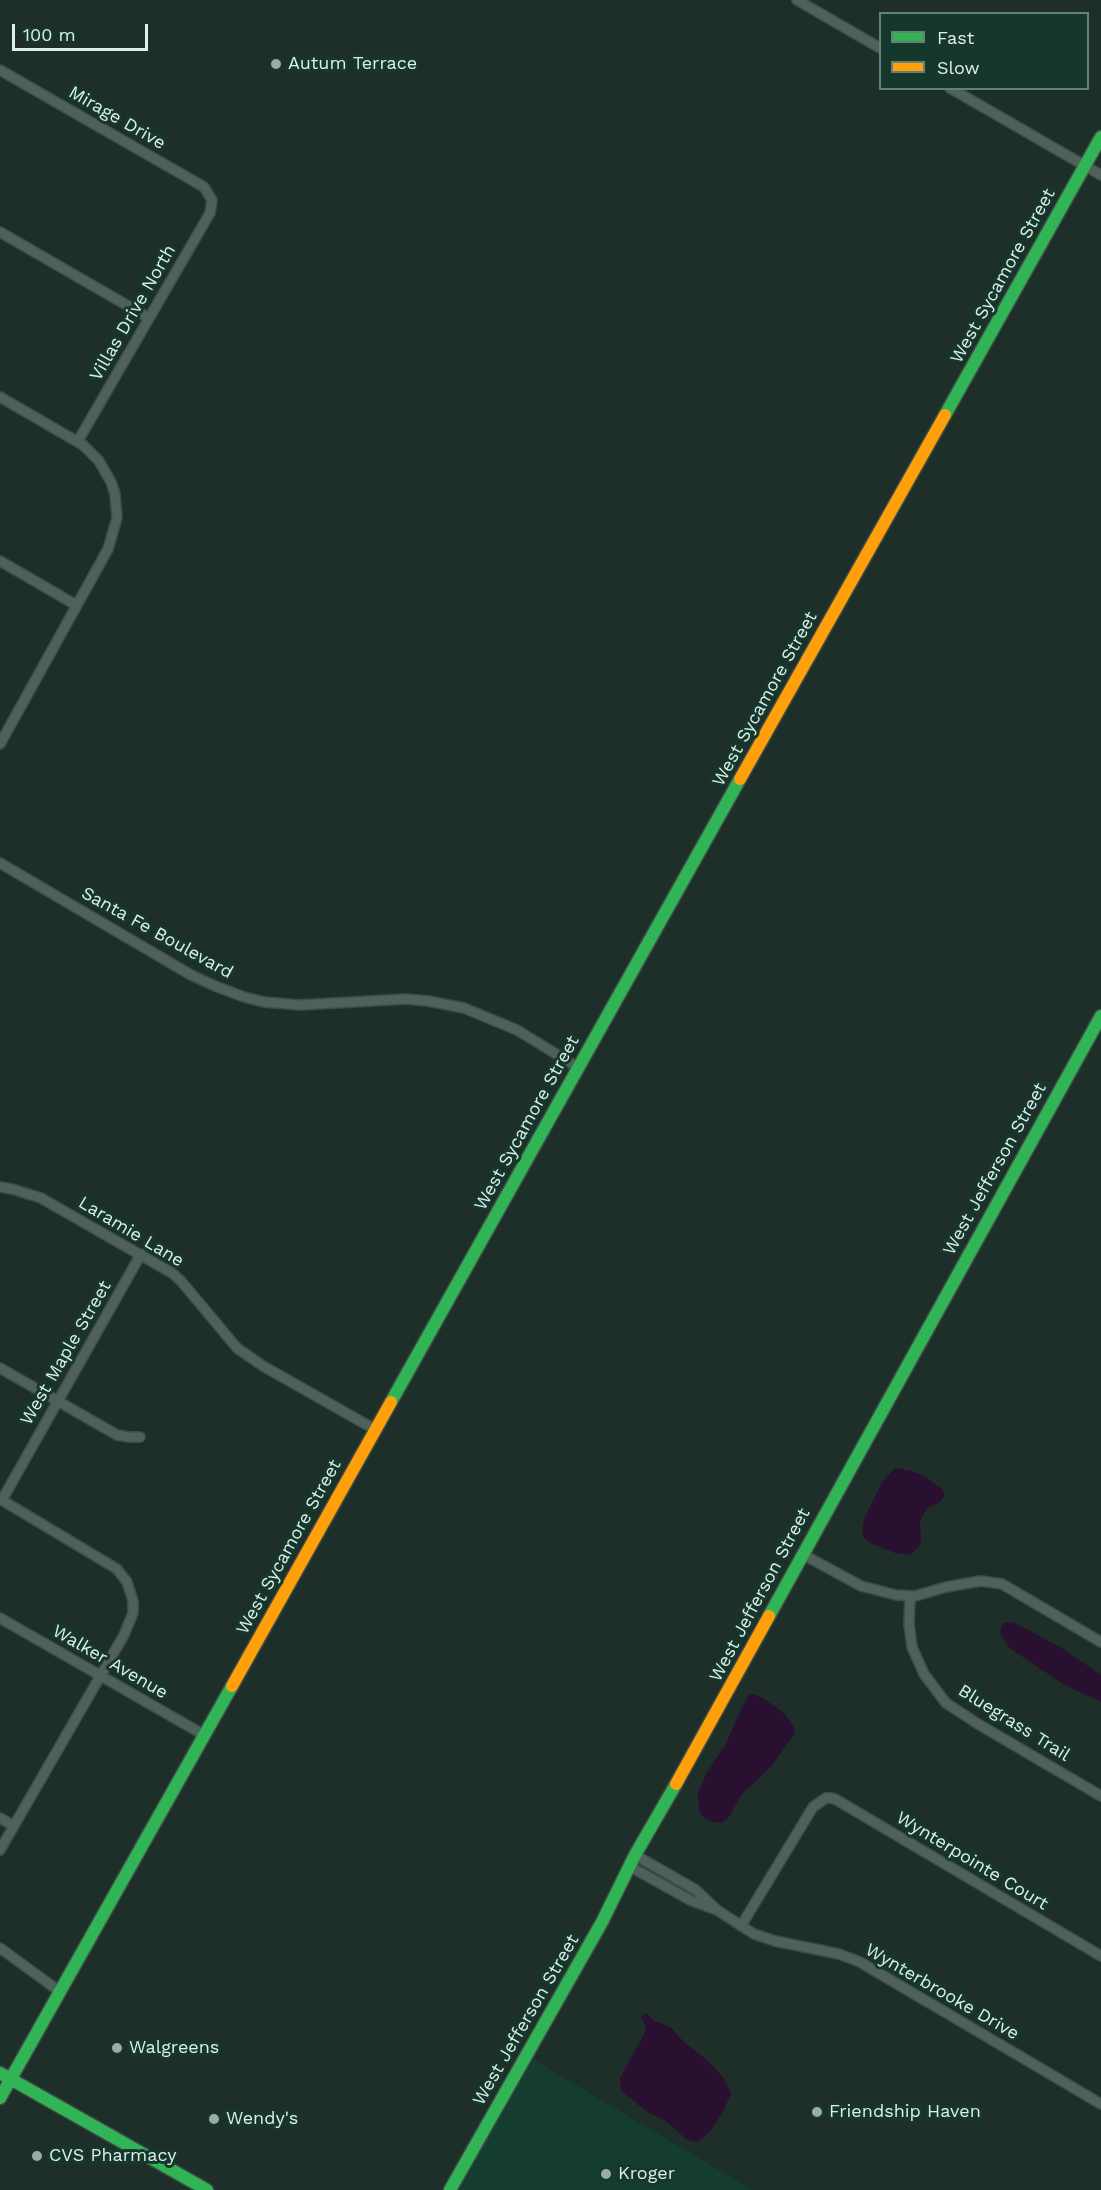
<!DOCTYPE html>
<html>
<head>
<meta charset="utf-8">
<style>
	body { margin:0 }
	#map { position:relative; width:1101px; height:2190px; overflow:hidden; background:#1e2f29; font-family:"Work Sans",sans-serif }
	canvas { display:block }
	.legend { position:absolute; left:879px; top:12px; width:210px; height:78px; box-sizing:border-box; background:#16372c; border:2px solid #658177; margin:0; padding:8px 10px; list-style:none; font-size:18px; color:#dcefe8 }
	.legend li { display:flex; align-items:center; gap:12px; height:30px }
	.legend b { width:30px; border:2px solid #658177 }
	.scale { position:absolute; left:12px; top:24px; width:136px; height:27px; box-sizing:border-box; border:3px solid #dcefe8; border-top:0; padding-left:8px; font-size:18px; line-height:21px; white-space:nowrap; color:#dcefe8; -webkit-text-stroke:4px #16372c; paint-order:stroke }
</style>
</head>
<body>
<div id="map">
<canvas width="1101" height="2190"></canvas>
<ul class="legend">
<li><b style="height:8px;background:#30b455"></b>Fast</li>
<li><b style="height:8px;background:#ff9f0a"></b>Slow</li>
</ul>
<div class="scale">100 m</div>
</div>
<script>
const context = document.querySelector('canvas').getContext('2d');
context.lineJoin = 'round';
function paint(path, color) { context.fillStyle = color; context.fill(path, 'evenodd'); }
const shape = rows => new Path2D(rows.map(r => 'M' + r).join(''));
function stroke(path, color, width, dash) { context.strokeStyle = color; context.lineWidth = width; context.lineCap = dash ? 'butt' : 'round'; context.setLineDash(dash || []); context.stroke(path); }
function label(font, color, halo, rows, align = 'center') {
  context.font = font + ' "Work Sans",sans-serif'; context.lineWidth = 6; context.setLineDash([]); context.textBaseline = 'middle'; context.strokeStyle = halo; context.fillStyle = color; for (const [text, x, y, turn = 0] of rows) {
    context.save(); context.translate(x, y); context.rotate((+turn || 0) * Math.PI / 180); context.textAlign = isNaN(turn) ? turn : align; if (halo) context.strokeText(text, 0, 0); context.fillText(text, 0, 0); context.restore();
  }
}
paint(shape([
	[526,2055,752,2190,449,2190]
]), '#143d30');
paint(shape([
	[895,1468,912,1471,925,1476,942,1489,945,1495,940,1502,928,1508,923,1515,920,1522,921,1540,919,1547,910,1555,895,1553,870,1543,864,1538,862,1531,864,1519,882,1482],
	[1008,1622,1015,1623,1064,1649,1101,1675,1101,1702,1063,1684,1008,1647,1000,1633,1001,1627,1003,1623],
	[752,1694,761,1697,783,1712,792,1723,795,1733,770,1768,742,1794,729,1817,722,1823,713,1822,705,1818,699,1811,698,1794,706,1774,726,1744,736,1720,748,1696],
	[647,2013,653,2020,670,2027,685,2043,707,2060,723,2077,731,2093,723,2112,710,2132,698,2142,687,2140,667,2122,646,2111,621,2091,620,2078,643,2036,646,2027,641,2017]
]), '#2a1030');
const street = shape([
	[797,0,880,48],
	[0,70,204,187,212,200,210,213,78,441],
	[950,88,1101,175],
	[0,232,149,318],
	[0,397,83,445,99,461,111,482,115,494,117,518,108,549,0,744],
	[0,561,76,605],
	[0,863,191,975,215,986,244,997,264,1002,300,1005,406,999,428,1001,464,1008,517,1030,579,1068],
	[0,1187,12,1189,41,1198,172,1273,181,1281,237,1348,263,1366,376,1430],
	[0,1368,117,1435,129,1437,140,1437],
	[0,1499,117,1569,127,1582,133,1601,133,1613,124,1635,0,1850],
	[2,1500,141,1254],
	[802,1554,861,1586,896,1595,915,1596,946,1587,981,1581,1002,1584,1101,1642],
	[910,1596,909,1624,912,1647,924,1674,946,1703,978,1724,1101,1796],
	[0,1618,204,1735],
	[0,1818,14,1826],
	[635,1855,696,1890,717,1910],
	[629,1866,690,1900,717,1910,754,1934,775,1941,839,1954,860,1962,1101,2104],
	[741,1926,813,1807,826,1798,830,1798,835,1799,1101,1956],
	[0,1948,59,1991]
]);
const fast = shape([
	[945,415,1101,137],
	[391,1402,740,779],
	[769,1616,1101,1016],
	[0,2073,207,2190],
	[0,2098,232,1686],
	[450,2190,602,1922,635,1855,676,1784]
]);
const slow = shape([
	[740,779,945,415],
	[232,1686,391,1402],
	[676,1784,769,1616]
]);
stroke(street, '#3e4c47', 12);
stroke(fast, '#3e4c47', 15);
stroke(slow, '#3e4c47', 15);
stroke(street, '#4f615b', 9);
stroke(fast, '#30b455', 12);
stroke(slow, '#ff9f0a', 12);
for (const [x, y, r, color] of [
	[276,64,6,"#9aaca5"],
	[117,2048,6,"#9aaca5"],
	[817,2112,6,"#9aaca5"],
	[214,2119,6,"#9aaca5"],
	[37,2156,6,"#9aaca5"],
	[606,2174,6,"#9aaca5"]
]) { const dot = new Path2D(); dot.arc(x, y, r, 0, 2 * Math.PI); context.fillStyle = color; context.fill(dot); stroke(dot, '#16372c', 2); }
label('18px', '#dcefe8', '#16372c', [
	["Autum Terrace",288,64],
	["Walgreens",129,2048],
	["Friendship Haven",829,2112],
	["Wendy's",226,2119],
	["CVS Pharmacy",49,2156],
	["Kroger",618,2174]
], 'left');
label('18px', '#dcefe8', '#16372c', [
	["Mirage Drive",117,118,30],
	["West Sycamore Street",1003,276,-61],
	["Villas Drive North",133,313,-60],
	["West Sycamore Street",765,699,-61],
	["Santa Fe Boulevard",157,933,29],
	["West Sycamore Street",527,1123,-61],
	["West Jefferson Street",995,1169,-61],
	["Laramie Lane",131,1232,31],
	["West Maple Street",66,1353,-60],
	["West Sycamore Street",289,1547,-61],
	["West Jefferson Street",760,1595,-62],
	["Walker Avenue",110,1662,30],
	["Bluegrass Trail",1014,1723,32],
	["Wynterpointe Court",972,1861,31],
	["Wynterbrooke Drive",942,1992,30],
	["West Jefferson Street",526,2020,-60]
]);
</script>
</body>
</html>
